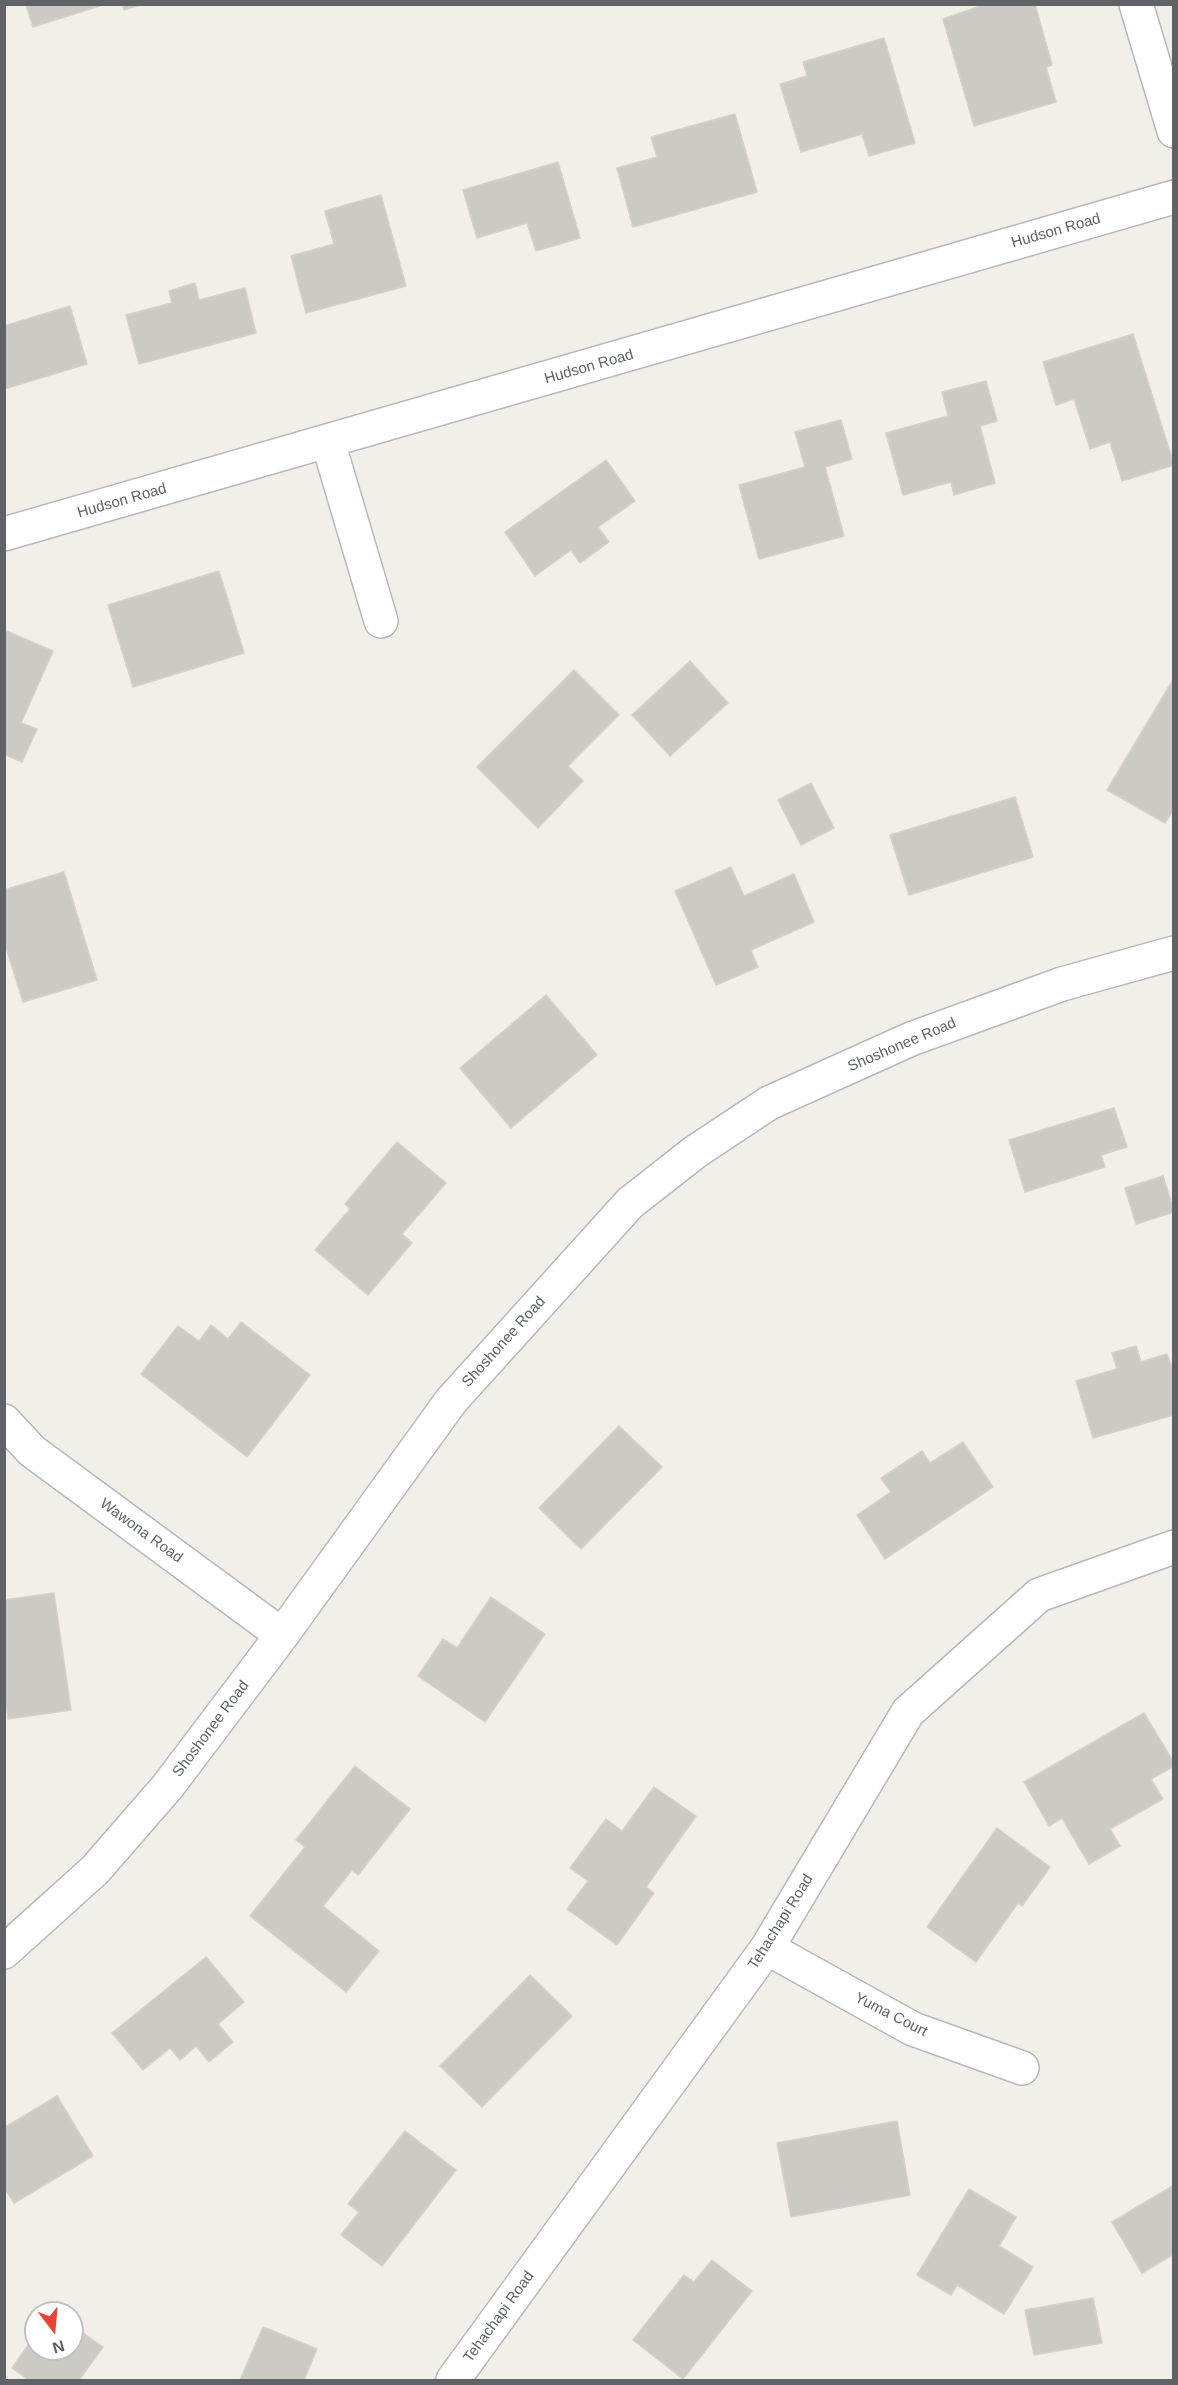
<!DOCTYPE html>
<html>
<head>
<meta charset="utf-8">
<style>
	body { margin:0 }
	#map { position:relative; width:1178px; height:2385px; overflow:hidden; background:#f1efe8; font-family:Arial,sans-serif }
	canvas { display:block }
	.frame { position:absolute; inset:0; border:6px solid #5f6368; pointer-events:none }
	.north { position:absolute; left:24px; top:2301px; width:60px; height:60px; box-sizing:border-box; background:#fff; border:2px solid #bfc1c3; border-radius:50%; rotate:164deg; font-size:16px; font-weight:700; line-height:24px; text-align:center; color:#5f6368 }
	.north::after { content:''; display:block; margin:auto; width:21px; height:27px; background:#ea4335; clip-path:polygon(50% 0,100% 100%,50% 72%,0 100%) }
</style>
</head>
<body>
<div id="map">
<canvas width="1178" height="2385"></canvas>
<div class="frame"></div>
<div class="north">N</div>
</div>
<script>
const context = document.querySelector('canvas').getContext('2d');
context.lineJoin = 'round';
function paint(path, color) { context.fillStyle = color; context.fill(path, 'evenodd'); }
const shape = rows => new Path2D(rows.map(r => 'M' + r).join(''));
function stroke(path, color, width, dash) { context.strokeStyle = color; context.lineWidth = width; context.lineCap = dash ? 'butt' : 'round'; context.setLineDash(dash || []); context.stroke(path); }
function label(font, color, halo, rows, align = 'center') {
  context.font = font + ' Arial,sans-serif'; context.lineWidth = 4.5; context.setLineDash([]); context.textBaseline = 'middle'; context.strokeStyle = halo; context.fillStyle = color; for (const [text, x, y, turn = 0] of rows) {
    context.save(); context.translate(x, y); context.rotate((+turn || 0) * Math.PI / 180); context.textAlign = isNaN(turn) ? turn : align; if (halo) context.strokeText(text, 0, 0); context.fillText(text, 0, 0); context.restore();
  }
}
const building = shape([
	[26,4,106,4,33,27,26,4],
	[122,4,143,4,124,10,122,4],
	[986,4,1035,4,1052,65,1046,67,1056,102,974,126,943,19,986,4],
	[884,38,915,143,869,156,862,134,801,152,780,84,807,76,803,62,884,38],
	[735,114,757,192,633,227,617,168,657,157,651,137,735,114],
	[558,162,580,238,536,251,527,223,477,238,463,190,558,162],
	[381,195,406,286,306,313,291,256,334,244,325,211,381,195],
	[195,283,199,300,245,288,256,333,139,364,126,315,172,303,169,291,195,283],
	[70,306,87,364,4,389,4,326,70,306],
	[1133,334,1174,465,1122,481,1110,442,1090,449,1074,399,1056,405,1043,362,1133,334],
	[986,381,997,421,980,426,995,483,954,495,951,482,903,495,886,433,948,416,942,392,986,381],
	[841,420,852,459,825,467,844,536,759,559,739,485,805,467,795,432,841,420],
	[606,460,635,501,598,527,609,542,580,563,571,550,535,576,505,532,606,460],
	[219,571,244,653,133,687,108,605,219,571],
	[4,630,53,651,21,723,37,729,22,762,6,755,4,758,4,630],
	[690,661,728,703,670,756,632,715,690,661],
	[574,670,619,715,568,766,583,781,538,828,477,767,574,670],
	[1174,678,1174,809,1165,823,1107,790,1174,678],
	[811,783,834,828,801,845,778,800,811,783],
	[1015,797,1033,857,909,895,890,835,1015,797],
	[731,867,744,896,794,874,814,922,751,950,758,967,716,985,675,891,731,867],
	[64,872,97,980,23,1002,4,941,4,890,64,872],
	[546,995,597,1055,511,1128,460,1068,546,995],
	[1114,1108,1127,1147,1101,1155,1105,1167,1025,1192,1009,1140,1114,1108],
	[397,1142,446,1183,402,1234,412,1243,368,1295,315,1250,350,1209,345,1204,397,1142],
	[1163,1176,1174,1212,1136,1224,1125,1188,1163,1176],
	[241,1322,310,1375,247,1457,141,1374,178,1326,199,1341,211,1325,228,1339,241,1322],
	[1136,1346,1141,1362,1167,1354,1174,1373,1174,1415,1093,1438,1076,1381,1117,1369,1112,1353,1136,1346],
	[619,1426,662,1467,581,1549,539,1508,619,1426],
	[963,1442,993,1487,885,1559,857,1515,891,1492,881,1478,922,1451,930,1463,963,1442],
	[54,1593,71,1710,8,1719,4,1693,4,1600,54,1593],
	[491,1597,545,1634,485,1722,418,1676,443,1639,457,1648,491,1597],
	[1144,1713,1174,1763,1174,1766,1151,1779,1163,1799,1110,1829,1120,1846,1089,1864,1062,1818,1049,1826,1024,1782,1144,1713],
	[355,1766,410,1809,358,1875,352,1870,323,1906,379,1951,346,1992,250,1916,305,1847,296,1840,355,1766],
	[654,1787,696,1816,646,1887,654,1893,617,1945,567,1909,588,1881,570,1868,606,1819,622,1831,654,1787],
	[997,1828,1050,1867,1022,1906,1018,1903,976,1962,927,1927,997,1828],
	[206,1957,244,2002,218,2024,233,2042,209,2062,196,2046,180,2060,170,2048,143,2070,112,2033,206,1957],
	[530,1975,572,2016,482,2107,440,2066,530,1975],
	[57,2096,93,2156,14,2203,7,2192,4,2194,4,2128,57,2096],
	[897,2121,910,2195,791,2217,777,2143,897,2121],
	[405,2131,456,2170,382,2266,341,2235,359,2212,348,2204,405,2131],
	[1174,2185,1174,2254,1142,2273,1112,2222,1174,2185],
	[969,2189,1016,2217,999,2246,1033,2267,1004,2314,957,2285,951,2295,917,2275,969,2189],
	[712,2260,752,2291,683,2379,633,2340,684,2275,694,2282,712,2260],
	[1093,2298,1102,2343,1034,2355,1025,2310,1093,2298],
	[72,2325,103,2347,79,2380,29,2380,12,2368,36,2334,36,2349,72,2349,72,2325],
	[263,2327,317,2349,304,2380,240,2380,263,2327]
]);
paint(building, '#cccac5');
stroke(building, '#d6d1c6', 1.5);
const minor = shape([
	[1136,4,1174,131],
	[328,442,381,621],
	[4,534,1174,197],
	[4,1421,32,1451,282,1635],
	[767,1948,913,2029,1022,2068],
	[453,2380,767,1948,908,1712,1039,1595,1174,1547]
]);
const tertiary = shape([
	[4,1952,95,1870,168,1786,282,1635,451,1401,630,1203,695,1152,769,1103,911,1039,1062,984,1174,953]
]);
stroke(minor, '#b5b8bc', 36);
stroke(tertiary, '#b5b8bc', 36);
stroke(minor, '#fff', 33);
stroke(tertiary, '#fff', 33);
label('15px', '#5f6368', '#fff', [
	["Hudson Road",1056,231,-16],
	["Hudson Road",589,367,-16],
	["Hudson Road",122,501,-16],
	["Shoshonee Road",902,1045,-23],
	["Shoshonee Road",504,1342,-48],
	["Wawona Road",141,1531,36],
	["Shoshonee Road",211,1729,-53],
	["Tehachapi Road",781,1922,-58],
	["Yuma Court",891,2015,27],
	["Tehachapi Road",499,2317,-54]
]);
</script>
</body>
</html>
